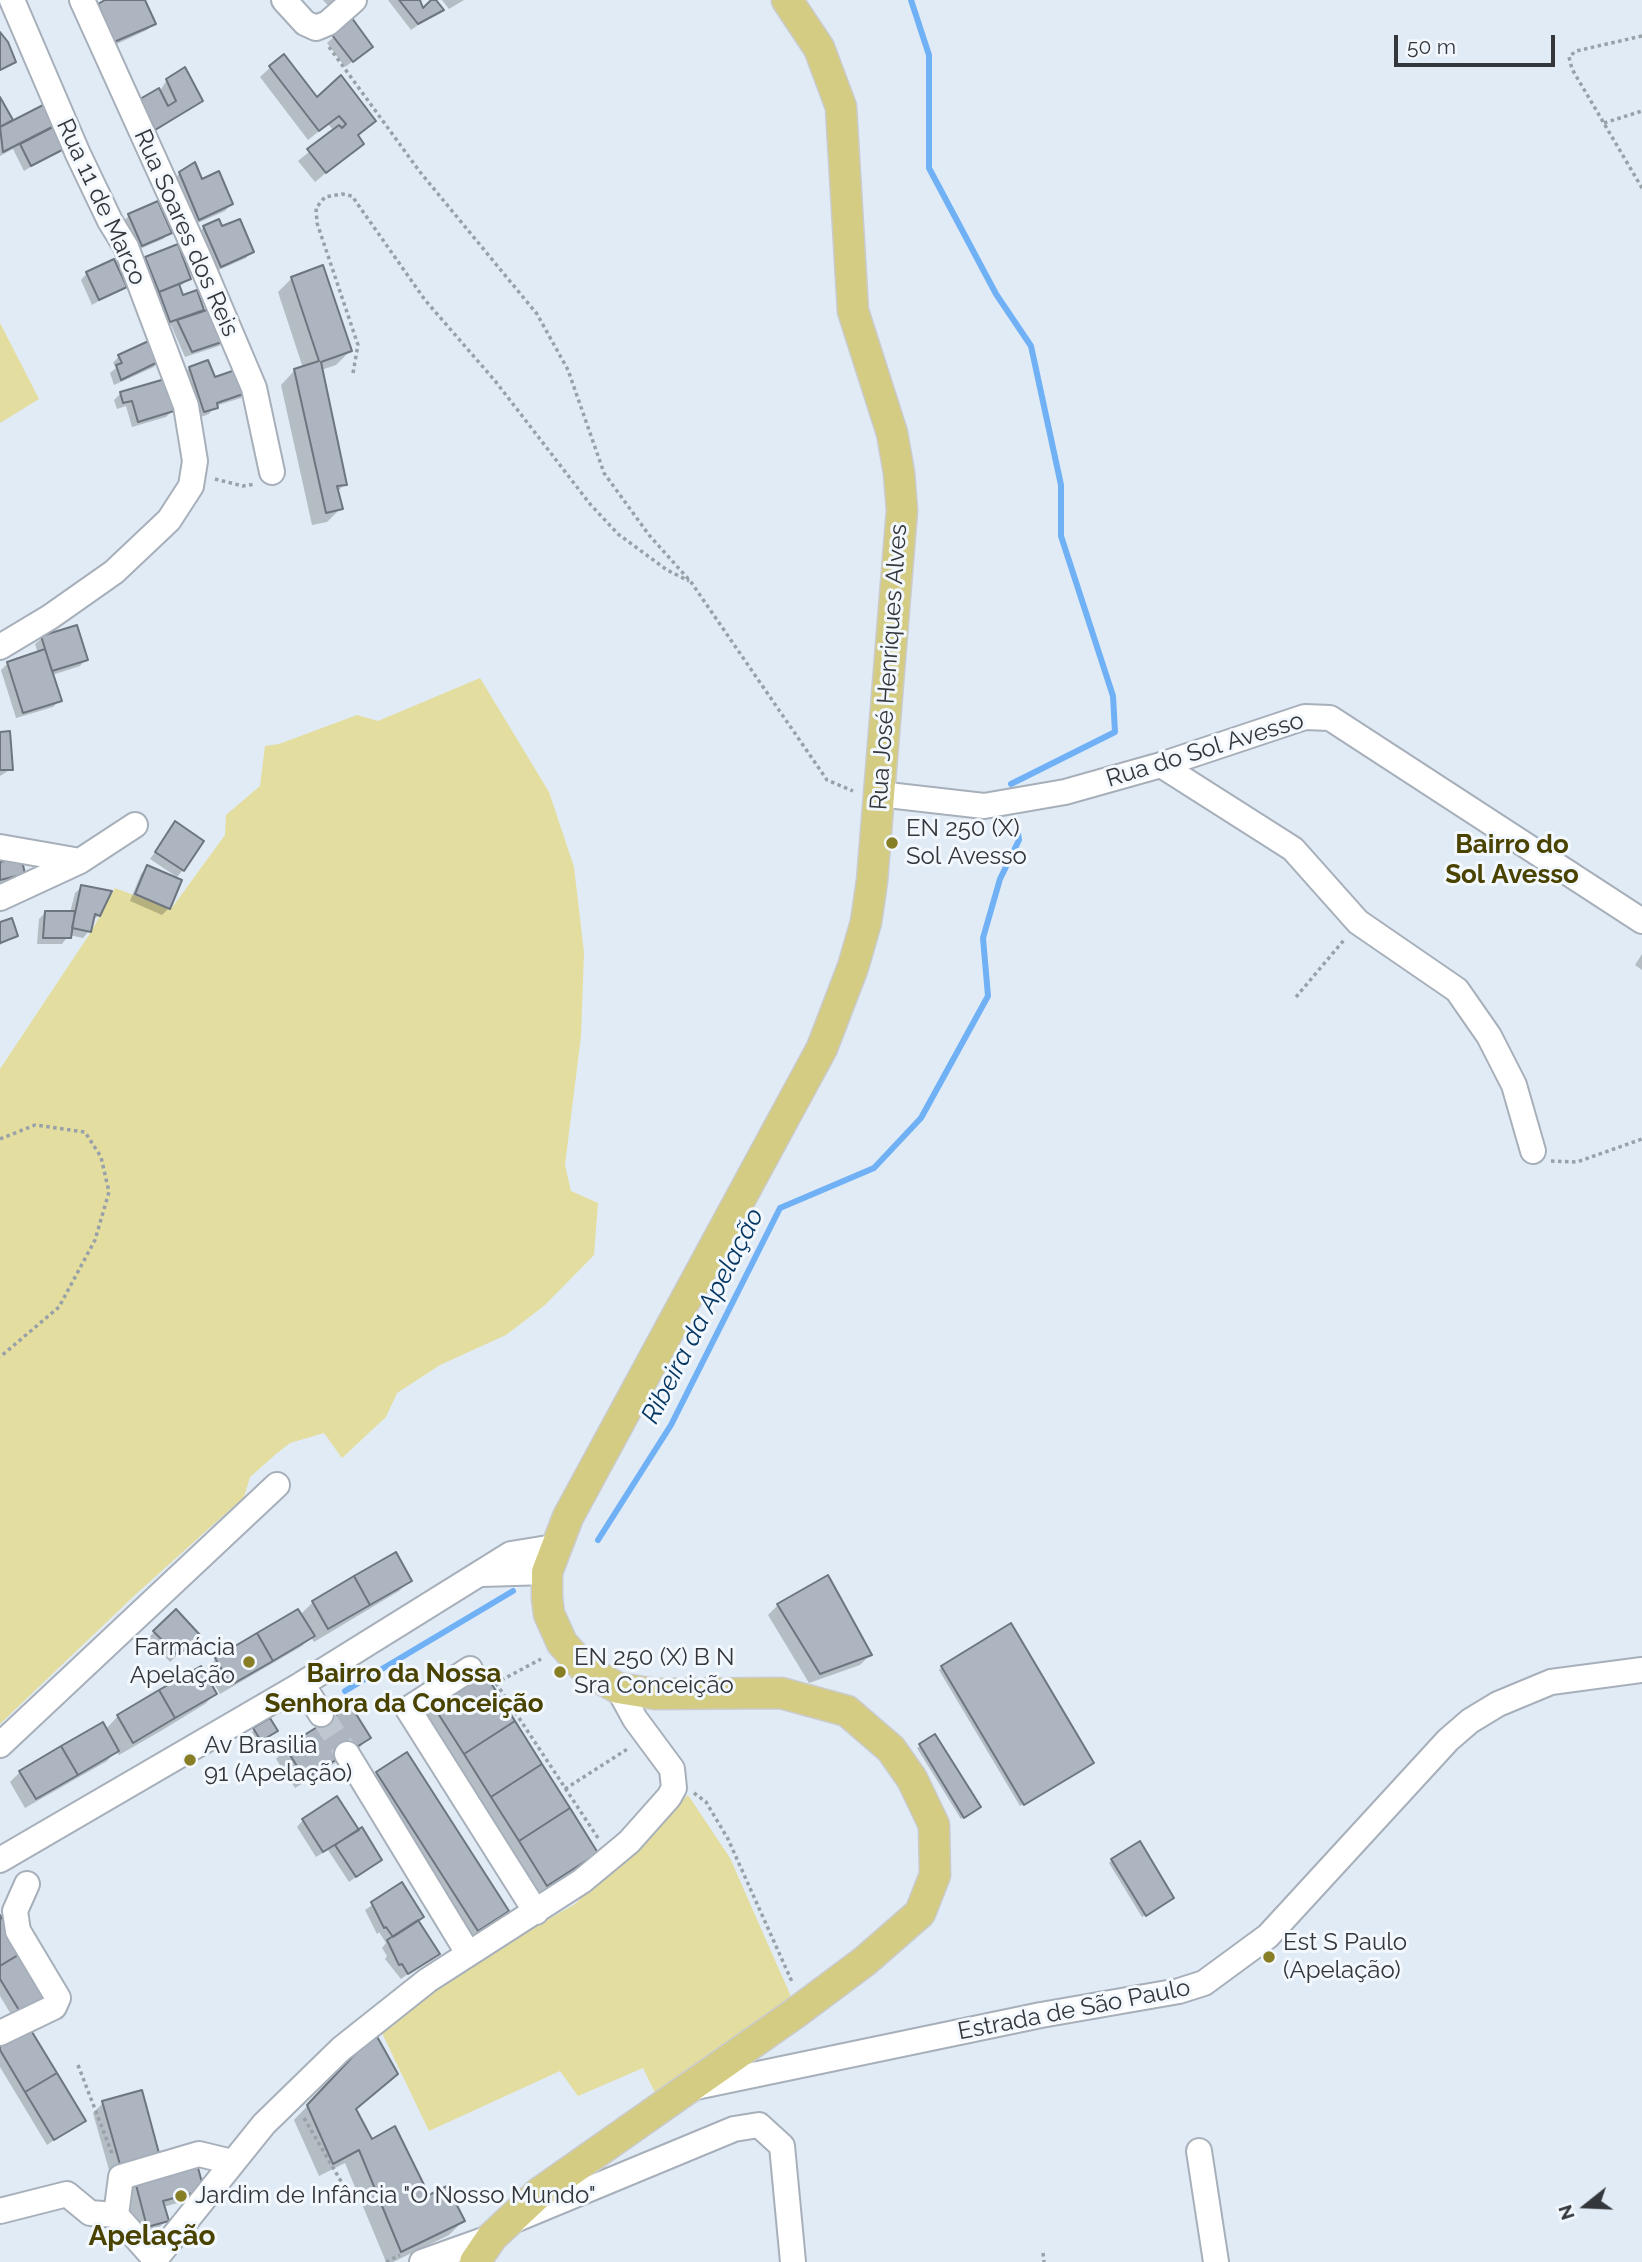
<!DOCTYPE html>
<html>
<head>
<meta charset="utf-8">
<style>
	body { margin:0 }
	#map { position:relative; width:1642px; height:2262px; overflow:hidden; background:#e1ebf5; font-family:Raleway,sans-serif }
	canvas { display:block }
	.north { position:absolute; left:1551px; top:2171px; width:70px; height:70px; -webkit-text-stroke:5px #f2f8fe; paint-order:stroke; rotate:252deg; font-size:19px; font-weight:700; line-height:28px; text-align:center; color:#33363a }
	.north::after { content:''; display:block; margin:auto; width:24px; height:32px; background:#33363a; clip-path:polygon(50% 0,100% 100%,50% 72%,0 100%) }
	.scale { position:absolute; left:1394px; top:35px; width:161px; height:32px; box-sizing:border-box; border:4px solid #33363a; border-top:0; padding-left:9px; font-size:21px; line-height:24px; white-space:nowrap; color:#33363a; -webkit-text-stroke:5px #f2f8fe; paint-order:stroke }
</style>
</head>
<body>
<div id="map">
<canvas width="1642" height="2262"></canvas>
<div class="north">N</div>
<div class="scale">50 m</div>
</div>
<script>
const context = document.querySelector('canvas').getContext('2d');
context.lineJoin = 'round';
function paint(path, color) { context.fillStyle = color; context.fill(path, 'evenodd'); }
const shape = rows => new Path2D(rows.map(r => 'M' + r).join(''));
function stroke(path, color, width, dash) { context.strokeStyle = color; context.lineWidth = width; context.lineCap = dash ? 'butt' : 'round'; context.setLineDash(dash || []); context.stroke(path); }
function label(font, color, halo, rows, align = 'center') {
  context.font = font + ' Raleway,sans-serif'; context.lineWidth = 6; context.setLineDash([]); context.textBaseline = 'middle'; context.strokeStyle = halo; context.fillStyle = color; for (const [text, x, y, turn = 0] of rows) {
    context.save(); context.translate(x, y); context.rotate((+turn || 0) * Math.PI / 180); context.textAlign = isNaN(turn) ? turn : align; if (halo) context.strokeText(text, 0, 0); context.fillText(text, 0, 0); context.restore();
  }
}
paint(shape([
	[0,323,39,399,0,423],
	[480,678,549,792,574,867,584,953,581,1036,565,1165,571,1191,598,1203,594,1255,545,1305,506,1335,440,1365,397,1393,386,1417,342,1458,324,1433,290,1443,276,1454,250,1477,244,1497,136,1594,0,1724,0,1069,91,932,115,888,171,909,225,835,226,815,260,786,265,746,279,744,357,715,378,721],
	[688,1795,730,1858,777,1965,790,1994,790,2003,657,2097,643,2068,578,2096,560,2071,429,2131,382,2033,411,2005,475,1961,575,1904]
]), '#e3dda0');
paint(shape([
	[108,0,143,0,154,24,147,30,108,48,93,12],
	[323,0,343,0,331,9],
	[388,0,419,0,422,10,434,0,441,9,411,30],
	[442,0,464,0,449,9],
	[348,17,364,53,345,67,327,43,338,33,334,29],
	[271,67,317,100,374,121,357,136,362,143,315,182,298,161,334,131,328,124,308,140,260,77],
	[167,80,201,101,148,136,141,100,161,89],
	[0,100,12,123,44,106,62,148,24,171,13,149,0,156],
	[180,173,201,182,231,204,225,211,193,225,173,180],
	[129,216,170,233,163,239,135,251,122,222],
	[204,227,221,229,252,251,246,258,214,272,198,234],
	[146,258,189,279,179,287,182,297,196,292,203,312,226,340,219,346,185,357,171,325,164,328,140,265],
	[87,273,125,286,92,305,81,280],
	[292,278,350,351,336,365,321,370,345,484,337,492,341,508,327,522,312,525,281,385,295,370,303,368,278,292],
	[119,356,160,360,154,367,114,385,110,373,116,368,113,363],
	[189,368,214,379,247,391,241,398,215,406,209,414,198,418,183,375],
	[121,393,172,411,166,417,132,427,126,406,117,409,114,400],
	[42,638,86,659,80,666,52,675,60,700,53,707,16,718,1,670,8,663,38,653,35,644],
	[0,734,11,769,0,776],
	[175,824,183,870,177,877,150,859],
	[0,863,23,873,16,880,0,885],
	[147,867,169,908,162,915,130,901,141,874],
	[82,887,99,915,91,922,89,931,83,938,69,935,62,944,37,944,39,919,46,912,70,913,75,893],
	[0,924,16,935,0,945],
	[1642,954,1642,970,1635,965],
	[410,1580,399,1591,314,1642,311,1637,302,1646,220,1694,206,1669,216,1659,300,1615,313,1602],
	[778,1605,870,1655,860,1665,809,1683,768,1615],
	[176,1612,198,1635,170,1662,148,1638],
	[942,1667,1089,1765,1020,1806,939,1670],
	[215,1694,205,1704,159,1732,119,1755,116,1751,107,1761,25,1808,10,1782,20,1772,105,1730,118,1716],
	[434,1706,596,1853,586,1863,536,1895,423,1716],
	[254,1729,273,1733,258,1743,252,1732],
	[935,1736,976,1810,961,1819,917,1748],
	[369,1738,359,1748,295,1788,276,1759,286,1748],
	[377,1774,507,1911,493,1925,464,1944,363,1788],
	[303,1820,380,1860,349,1882,328,1850,316,1857,297,1827],
	[1112,1860,1169,1901,1142,1917,1109,1863],
	[402,1885,417,1921,437,1953,401,1979,385,1959,387,1956,382,1948,386,1943,379,1932,377,1934,365,1910],
	[0,1918,48,1998,15,2021,0,1996],
	[0,2046,83,2120,47,2145,0,2067],
	[361,2050,381,2088,355,2110,371,2141,428,2198,463,2221,449,2235,393,2262,386,2262,345,2163,319,2176,294,2120],
	[103,2103,158,2157,111,2177,93,2113],
	[196,2166,192,2199,163,2207,167,2220,156,2230,137,2236,125,2192,135,2182]
]), '#0003');
stroke(shape([
	[911,0,929,55,929,168,996,294,1031,346,1061,485,1061,536,1113,696,1115,732,1011,784],
	[598,1540,671,1425,780,1208,874,1168,921,1118,988,996,983,938,1000,879,1019,840,1016,819],
	[345,1691,513,1591]
]), '#70b1f6', 6);
const building = shape([
	[105,0,145,0,156,24,114,42,98,4,105,0],
	[399,0,420,0,423,8,431,0,436,0,444,10,418,24,399,0],
	[349,14,373,47,353,62,332,35,344,26,340,21,349,14],
	[0,32,8,42,16,62,0,70,0,32],
	[284,54,317,97,341,75,376,121,358,135,364,144,326,173,307,149,339,125,342,128,346,124,339,116,319,131,269,66,284,54],
	[185,67,203,101,155,130,140,99,159,88,168,106,176,101,166,79,185,67],
	[0,97,13,120,0,127,0,97],
	[45,104,56,125,3,152,0,127,45,104],
	[53,127,64,149,31,166,20,144,53,127],
	[195,162,202,179,219,171,233,204,199,220,179,172,195,162],
	[158,201,172,233,142,246,128,214,158,201],
	[219,219,222,226,240,219,254,252,221,267,203,226,219,219],
	[178,244,191,279,159,292,145,257,178,244],
	[114,259,127,287,99,300,86,272,114,259],
	[323,265,352,351,321,362,347,485,337,486,343,509,326,513,294,369,319,361,291,277,323,265],
	[179,284,183,295,197,290,204,310,170,322,159,292,179,284],
	[210,309,228,340,192,352,177,320,210,309],
	[153,339,162,360,121,380,116,365,122,363,118,355,153,339],
	[208,360,215,377,241,368,249,392,217,403,218,408,204,412,189,367,208,360],
	[165,379,174,411,138,422,132,401,123,403,120,392,165,379],
	[77,625,88,660,52,671,41,636,77,625],
	[45,649,62,701,23,713,7,662,45,649],
	[10,731,13,770,0,770,0,732,10,731],
	[175,821,204,841,184,871,155,852,175,821],
	[14,859,23,865,25,874,0,880,0,862,14,859],
	[147,865,182,880,170,909,135,894,147,865],
	[81,885,112,891,100,916,95,914,91,932,72,928,81,885],
	[45,911,75,911,71,938,43,938,45,911],
	[12,918,18,936,0,943,0,922,12,918],
	[396,1552,412,1581,370,1605,354,1576,396,1552],
	[828,1575,872,1655,820,1674,777,1604,828,1575],
	[354,1576,370,1605,328,1629,312,1601,354,1576],
	[176,1609,200,1635,178,1656,153,1631,176,1609],
	[298,1609,315,1636,273,1661,257,1633,298,1609],
	[1011,1623,1094,1763,1024,1805,941,1666,1011,1623],
	[257,1633,273,1661,231,1685,215,1658,257,1633],
	[201,1666,217,1694,175,1718,159,1690,201,1666],
	[484,1672,515,1721,464,1754,432,1704,484,1672],
	[159,1690,175,1718,133,1743,117,1715,159,1690],
	[351,1706,371,1738,305,1779,285,1747,351,1706],
	[270,1718,278,1731,261,1741,253,1728,270,1718],
	[515,1721,542,1764,491,1797,464,1754,515,1721],
	[103,1722,119,1751,78,1775,61,1746,103,1722],
	[935,1734,981,1807,964,1818,919,1744,935,1734],
	[61,1746,78,1775,36,1799,19,1771,61,1746],
	[407,1752,509,1911,478,1931,376,1772,407,1752],
	[542,1764,570,1808,519,1841,491,1797,542,1764],
	[337,1796,359,1830,323,1852,302,1819,337,1796],
	[570,1808,598,1853,547,1886,519,1841,570,1808],
	[362,1827,382,1860,356,1877,335,1845,362,1827],
	[1140,1841,1174,1898,1146,1916,1111,1859,1140,1841],
	[402,1882,424,1917,393,1937,386,1927,384,1928,371,1902,402,1882],
	[0,1915,23,1952,0,1966,0,1915],
	[418,1920,440,1954,408,1974,402,1964,399,1965,387,1940,418,1920],
	[23,1952,51,1998,22,2015,0,1979,0,1966,23,1952],
	[29,2027,57,2073,25,2092,0,2050,0,2044,29,2027],
	[375,2033,398,2074,356,2109,372,2139,395,2126,429,2195,447,2186,465,2221,401,2252,359,2150,333,2164,307,2105,375,2033],
	[57,2073,86,2121,54,2140,25,2092,57,2073],
	[142,2090,160,2157,121,2168,102,2101,142,2090],
	[197,2164,204,2190,163,2201,169,2221,147,2227,135,2181,197,2164]
]);
paint(building, '#adb6c0');
stroke(building, '#6d757e', 2);
stroke(shape([
	[321,1714,347,1754]
]), '#bec7d0', 24, [24, 12]);
const minor = shape([
	[82,0,198,256,254,388,272,472],
	[284,0,305,23,316,28,328,23,354,0],
	[0,647,50,617,114,572,169,520,191,486,195,461,186,406,126,247,110,221,78,154,12,0],
	[1161,765,1293,849,1358,922,1457,990,1489,1036,1514,1085,1533,1151],
	[879,794,984,806,1065,792,1161,765,1305,717,1330,718,1642,921],
	[0,847,80,861],
	[0,898,80,861,135,825],
	[482,1574,547,1572],
	[470,1669,408,1709,536,1912],
	[302,1684,321,1714],
	[0,1745,277,1485],
	[347,1754,468,1953],
	[0,1860,302,1684,511,1554,554,1547],
	[0,2033,54,2007,58,1998,18,1931,15,1911,27,1884],
	[691,2088,1041,2015,1179,1991,1204,1983,1268,1936,1448,1740,1470,1721,1498,1704,1551,1682,1642,1670],
	[1199,2151,1216,2262],
	[0,2211,67,2194,90,2213,116,2215],
	[517,2219,734,2129,759,2125,782,2146,793,2262],
	[154,2258,116,2215,121,2177,199,2154,232,2162],
	[153,2262,264,2124,341,2049,428,1980,582,1881,629,1842,669,1797,674,1788,672,1769,635,1719,618,1688],
	[422,2262,492,2237]
]);
const major = shape([
	[475,2262,492,2237,539,2193,794,2014,865,1961,920,1913,935,1875,934,1825,912,1779,891,1749,847,1711,781,1693,655,1694,618,1688,587,1671,562,1643,549,1614,547,1598,547,1572,568,1517,822,1048,853,967,866,922,872,881,902,510,899,473,892,433,853,311,841,107,819,48,787,0]
]);
stroke(minor, '#a7b0ba', 28);
stroke(major, '#cacbcc', 33);
stroke(shape([
	[1642,36,1576,51,1569,57,1572,69,1642,188],
	[329,47,420,172,537,314,568,370,604,473,649,535,691,582,827,780,853,791],
	[1604,123,1642,111],
	[353,373,358,345,317,223,316,208,325,197,342,194,352,196,425,300,496,382,590,504,618,534,667,570,689,581],
	[215,479,243,486,255,484],
	[1296,997,1344,940],
	[0,1139,35,1125,85,1132,101,1157,109,1192,95,1240,59,1307,0,1357],
	[1551,1161,1577,1162,1642,1139],
	[492,1676,496,1683,541,1659],
	[496,1683,598,1838],
	[565,1789,629,1748],
	[694,1793,706,1802,728,1839,793,1984],
	[78,2065,113,2156],
	[304,2118,342,2183],
	[1043,2253,1044,2262],
	[386,2262,400,2255]
]), '#99a1a8', 3.5, [3.5, 3.5]);
stroke(minor, '#fff', 24);
stroke(major, '#d4cc83', 30);
for (const [x, y, r, color] of [
	[892,843,7,"#887e25"],
	[249,1662,7,"#887e25"],
	[560,1672,7,"#887e25"],
	[190,1760,7,"#887e25"],
	[1269,1957,7,"#887e25"],
	[181,2196,7,"#887e25"]
]) { const dot = new Path2D(); dot.arc(x, y, r, 0, 2 * Math.PI); context.fillStyle = color; context.fill(dot); stroke(dot, '#f2f8fe', 2.5); }
label('24px', '#33363a', '#f2f8fe', [
	["Rua 11 de Marco",101,202,65],
	["Rua Soares dos Reis",186,233,66],
	["Rua José Henriques Alves",889,667,-86],
	["Rua do Sol Avesso",1205,750,-17],
	["Estrada de São Paulo",1074,2010,-11]
]);
label('24px', '#33363a', '#f2f8fe', [
	["EN 250 (X)",906,829],
	["Sol Avesso",906,857],
	["Farmácia",235,1648,"right"],
	["Apelação",235,1676,"right"],
	["EN 250 (X) B N",574,1658],
	["Sra Conceição",574,1686],
	["Av Brasilia",204,1746],
	["91 (Apelação)",204,1774],
	["Est S Paulo",1283,1943],
	["(Apelação)",1283,1971],
	["Jardim de Infância \"O Nosso Mundo\"",195,2196]
], 'left');
label('bold 26px', '#4a4300', '#f2f8fe', [
	["Bairro do",1512,845],
	["Sol Avesso",1512,875],
	["Bairro da Nossa",404,1674],
	["Senhora da Conceição",404,1704]
]);
label('italic 26px', '#053762', '#f2f8fe', [
	["Ribeira da Apelação",703,1316,-63]
]);
label('bold 28px', '#4a4300', '#f2f8fe', [
	["Apelação",152,2237]
]);
</script>
</body>
</html>
